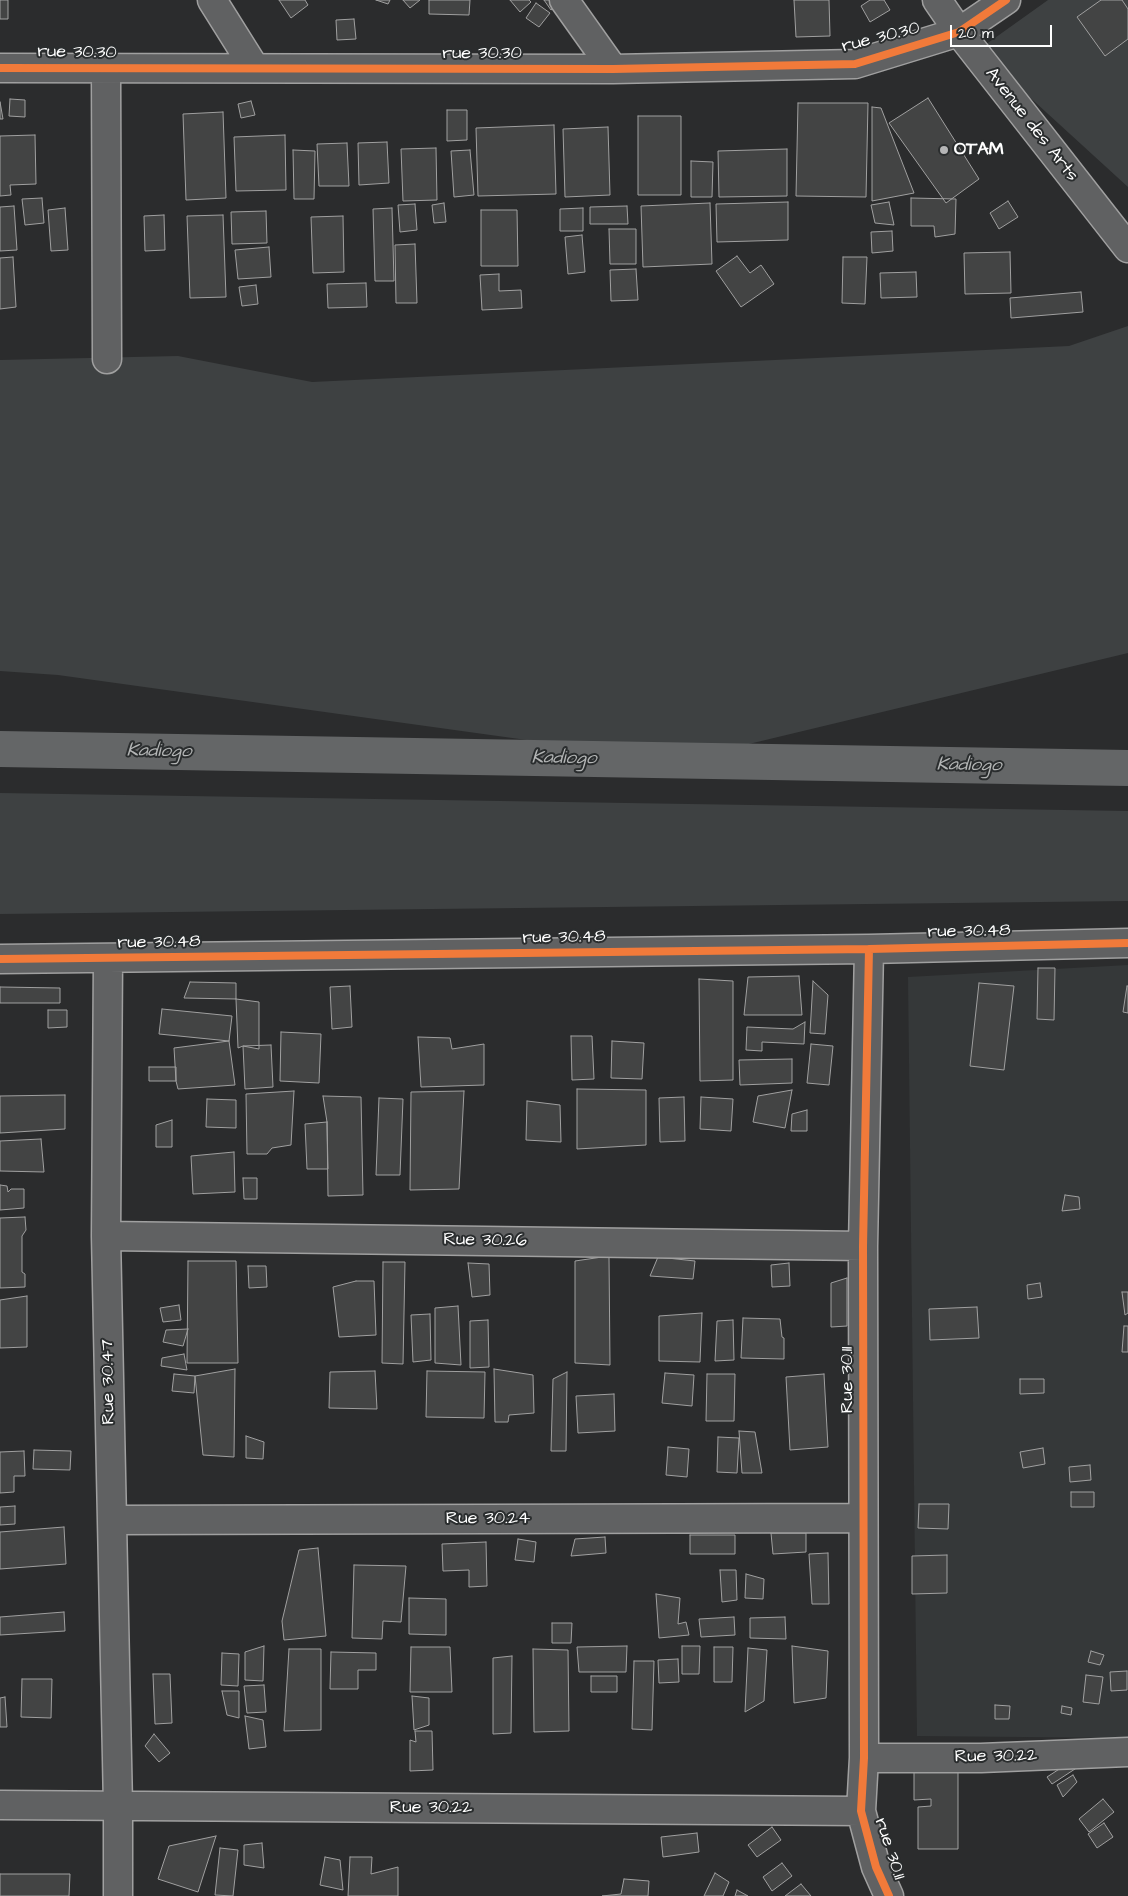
<!DOCTYPE html>
<html>
<head>
<meta charset="utf-8">
<style>
	body { margin:0 }
	#map { position:relative; width:1128px; height:1896px; overflow:hidden; background:#2b2c2d; font-family:"Architects Daughter",sans-serif }
	canvas { display:block }
	.scale { position:absolute; left:950px; top:25px; width:102px; height:22px; box-sizing:border-box; border:2px solid #fff; border-top:0; padding-left:6px; font-size:15px; line-height:18px; white-space:nowrap; color:#fff; -webkit-text-stroke:4px #2a2d2e; paint-order:stroke }
</style>
</head>
<body>
<div id="map">
<canvas width="1128" height="1896"></canvas>
<div class="scale">20 m</div>
</div>
<script>
const context = document.querySelector('canvas').getContext('2d');
context.lineJoin = 'round';
function paint(path, color) { context.fillStyle = color; context.fill(path, 'evenodd'); }
const shape = rows => new Path2D(rows.map(r => 'M' + r).join(''));
function stroke(path, color, width, dash) { context.strokeStyle = color; context.lineWidth = width; context.lineCap = dash ? 'butt' : 'round'; context.setLineDash(dash || []); context.stroke(path); }
function label(font, color, halo, rows, align = 'center') {
  context.font = font + ' "Architects Daughter",sans-serif'; context.lineWidth = 4; context.setLineDash([]); context.textBaseline = 'middle'; context.strokeStyle = halo; context.fillStyle = color; for (const [text, x, y, turn = 0] of rows) {
    context.save(); context.translate(x, y); context.rotate((+turn || 0) * Math.PI / 180); context.textAlign = isNaN(turn) ? turn : align; if (halo) context.strokeText(text, 0, 0); context.fillText(text, 0, 0); context.restore();
  }
}
paint(shape([
	[1128,965,1128,1738,917,1736,908,977]
]), '#353839');
paint(shape([
	[1048,0,1128,0,1128,187,978,50],
	[1128,326,1128,653,678,761,58,675,0,671,0,360,178,356,312,382,1069,346],
	[0,793,1128,811,1128,901,0,914]
]), '#3e4142');
stroke(shape([
	[0,749,1128,768]
]), '#646667', 36);
const building = shape([
	[0,0,8,0,8,19,0,19,0,0],
	[279,0,305,0,308,5,291,18,279,0],
	[376,0,390,0,388,4,376,0],
	[403,0,420,0,410,8,403,0],
	[429,0,470,0,469,15,429,14,429,0],
	[510,0,529,0,531,2,520,12,510,0],
	[544,0,559,0,561,3,551,10,544,0],
	[794,0,829,0,830,36,796,37,794,0],
	[870,0,884,0,890,10,870,22,861,6,870,0],
	[1101,0,1122,0,1128,9,1128,39,1105,56,1077,17,1101,0],
	[536,3,550,13,539,27,526,18,536,3],
	[354,19,356,39,337,40,336,20,354,19],
	[928,98,979,179,946,203,889,123,928,98],
	[10,99,25,100,25,117,9,116,10,99],
	[251,101,255,115,241,118,238,104,251,101],
	[0,102,3,119,0,119,0,102],
	[798,103,868,103,866,197,796,196,798,103],
	[872,107,881,108,914,193,872,201,872,107],
	[447,110,467,110,467,140,447,141,447,110],
	[223,112,226,198,186,200,183,114,223,112],
	[638,116,681,116,681,195,638,195,638,116],
	[554,125,556,194,478,196,476,128,554,125],
	[608,127,610,195,565,197,563,129,608,127],
	[35,135,36,184,10,185,11,195,0,196,0,136,35,135],
	[285,135,286,190,236,191,234,137,285,135],
	[387,142,389,183,359,185,358,143,387,142],
	[347,143,349,186,319,186,317,144,347,143],
	[436,148,437,200,403,201,401,149,436,148],
	[787,149,787,196,719,197,718,151,787,149],
	[293,150,315,151,314,199,294,199,293,150],
	[470,150,474,195,454,197,451,151,470,150],
	[691,161,713,162,712,197,691,197,691,161],
	[42,198,44,223,25,225,22,199,42,198],
	[911,198,956,199,955,234,935,237,934,226,911,226,911,198],
	[1008,201,1018,217,999,229,990,213,1008,201],
	[788,202,788,240,717,242,716,204,788,202],
	[889,202,894,225,875,223,871,205,889,202],
	[444,203,446,222,434,223,432,205,444,203],
	[710,203,712,264,643,267,641,206,710,203],
	[415,204,417,230,400,232,398,205,415,204],
	[14,206,17,250,0,251,0,207,14,206],
	[627,206,628,224,590,224,590,207,627,206],
	[65,208,68,250,51,251,48,210,65,208],
	[392,208,394,281,375,281,373,209,392,208],
	[583,208,583,231,560,231,560,209,583,208],
	[481,210,517,210,518,266,481,266,481,210],
	[266,211,267,243,232,244,231,212,266,211],
	[164,215,165,250,145,251,144,216,164,215],
	[223,215,226,297,190,298,187,216,223,215],
	[343,216,344,272,313,273,311,217,343,216],
	[609,229,636,229,636,264,610,264,609,229],
	[892,231,893,251,872,253,871,232,892,231],
	[582,235,585,272,568,274,565,237,582,235],
	[415,244,417,303,396,303,395,245,415,244],
	[269,247,271,277,238,279,235,250,269,247],
	[1010,252,1011,293,965,294,964,253,1010,252],
	[737,256,750,273,761,265,774,284,741,307,716,271,737,256],
	[13,257,16,307,0,309,0,258,13,257],
	[843,257,867,257,865,304,842,303,843,257],
	[636,269,638,300,611,301,610,270,636,269],
	[916,272,917,297,881,298,880,273,916,272],
	[499,274,499,291,521,290,522,308,482,310,480,275,499,274],
	[366,283,367,307,328,308,327,284,366,283],
	[256,285,258,304,242,306,239,287,256,285],
	[1081,292,1083,312,1011,318,1010,298,1081,292],
	[1038,968,1055,968,1054,1020,1037,1019,1038,968],
	[799,976,802,1015,744,1015,748,977,799,976],
	[699,979,733,981,733,1080,700,1081,699,979],
	[813,981,828,995,825,1034,810,1033,813,981],
	[190,982,236,983,236,999,184,998,190,982],
	[979,983,1014,986,1004,1070,970,1066,979,983],
	[350,986,352,1027,332,1029,330,987,350,986],
	[1127,986,1128,986,1128,1013,1123,1012,1127,986],
	[0,987,60,988,60,1003,0,1003,0,987],
	[236,999,259,1002,259,1049,243,1046,238,1048,236,999],
	[162,1009,232,1016,229,1041,159,1034,162,1009],
	[48,1010,67,1010,67,1027,48,1028,48,1010],
	[805,1022,804,1044,762,1042,762,1051,746,1050,747,1027,793,1029,805,1022],
	[281,1032,321,1034,319,1083,280,1081,281,1032],
	[571,1036,592,1036,594,1079,572,1080,571,1036],
	[418,1037,450,1038,452,1049,484,1044,484,1085,421,1087,418,1037],
	[229,1041,235,1085,178,1089,176,1081,174,1048,229,1041],
	[612,1041,644,1043,642,1079,611,1078,612,1041],
	[811,1044,833,1046,829,1085,807,1083,811,1044],
	[271,1045,273,1087,245,1089,243,1046,271,1045],
	[792,1059,792,1083,740,1085,739,1060,792,1059],
	[149,1067,176,1067,176,1081,149,1081,149,1067],
	[577,1089,646,1090,646,1145,577,1149,577,1089],
	[792,1090,785,1128,753,1122,758,1096,792,1090],
	[294,1091,291,1145,272,1148,267,1154,247,1154,246,1094,294,1091],
	[464,1091,459,1189,410,1190,411,1092,464,1091],
	[65,1095,65,1129,0,1133,0,1096,65,1095],
	[323,1096,361,1097,363,1195,328,1196,327,1122,323,1096],
	[684,1097,685,1141,660,1142,659,1098,684,1097],
	[701,1097,733,1099,731,1131,700,1129,701,1097],
	[379,1098,403,1099,400,1175,376,1175,379,1098],
	[207,1099,236,1100,236,1128,206,1127,207,1099],
	[527,1101,560,1105,561,1142,526,1140,527,1101],
	[807,1110,807,1131,791,1131,792,1114,807,1110],
	[172,1120,172,1147,156,1147,156,1125,172,1120],
	[327,1122,328,1169,307,1169,305,1124,327,1122],
	[41,1139,44,1172,0,1171,0,1141,41,1139],
	[234,1152,235,1192,193,1194,191,1156,234,1152],
	[243,1178,257,1178,257,1199,244,1199,243,1178],
	[0,1185,7,1186,8,1192,11,1189,24,1189,24,1208,0,1210,0,1185],
	[1065,1195,1079,1197,1080,1209,1062,1211,1065,1195],
	[25,1217,26,1230,22,1236,22,1272,25,1274,25,1287,0,1288,0,1218,25,1217],
	[609,1256,610,1365,575,1363,575,1261,609,1256],
	[658,1257,695,1261,693,1279,650,1276,658,1257],
	[188,1261,236,1261,238,1363,187,1363,188,1261],
	[383,1262,405,1262,403,1364,382,1363,383,1262],
	[468,1263,489,1264,490,1295,472,1297,468,1263],
	[789,1263,790,1286,772,1287,771,1265,789,1263],
	[248,1266,266,1266,267,1287,249,1288,248,1266],
	[847,1278,847,1326,831,1327,831,1283,847,1278],
	[356,1281,374,1281,376,1335,339,1337,333,1287,356,1281],
	[1040,1283,1042,1297,1028,1299,1027,1285,1040,1283],
	[1122,1292,1128,1292,1128,1313,1125,1315,1122,1292],
	[27,1296,27,1347,0,1348,0,1300,27,1296],
	[179,1305,181,1320,163,1322,160,1308,179,1305],
	[458,1306,461,1365,435,1363,435,1308,458,1306],
	[977,1307,979,1338,930,1340,929,1309,977,1307],
	[702,1313,700,1362,659,1361,659,1316,702,1313],
	[430,1314,431,1360,413,1362,411,1315,430,1314],
	[743,1318,780,1319,782,1337,784,1338,784,1359,741,1358,743,1318],
	[488,1320,489,1367,470,1368,470,1321,488,1320],
	[733,1320,734,1360,715,1361,717,1321,733,1320],
	[1124,1326,1128,1326,1128,1352,1122,1352,1124,1326],
	[188,1329,183,1346,163,1342,166,1330,188,1329],
	[184,1354,187,1370,161,1366,162,1358,184,1354],
	[235,1369,234,1457,203,1455,195,1376,235,1369],
	[494,1369,533,1375,534,1413,509,1415,508,1422,495,1422,494,1369],
	[375,1371,377,1409,329,1408,330,1372,375,1371],
	[427,1371,485,1372,484,1418,426,1417,427,1371],
	[567,1372,566,1451,551,1451,553,1379,567,1372],
	[665,1373,694,1375,692,1406,662,1403,665,1373],
	[174,1374,195,1376,194,1393,172,1391,174,1374],
	[707,1374,735,1374,734,1421,706,1421,707,1374],
	[824,1374,828,1447,790,1450,786,1377,824,1374],
	[1020,1379,1044,1379,1044,1393,1020,1394,1020,1379],
	[614,1394,615,1431,578,1433,576,1396,614,1394],
	[739,1431,755,1432,762,1473,742,1473,739,1431],
	[246,1436,264,1442,263,1459,246,1458,246,1436],
	[718,1437,739,1438,737,1473,717,1472,718,1437],
	[668,1447,689,1449,687,1477,666,1475,668,1447],
	[1043,1448,1045,1464,1023,1468,1020,1452,1043,1448],
	[34,1450,71,1451,70,1470,33,1469,34,1450],
	[24,1451,25,1476,14,1476,14,1492,0,1493,0,1452,24,1451],
	[1090,1465,1091,1480,1070,1482,1069,1467,1090,1465],
	[1071,1492,1094,1492,1094,1507,1071,1507,1071,1492],
	[919,1504,949,1504,948,1529,918,1528,919,1504],
	[15,1506,15,1524,0,1525,0,1507,15,1506],
	[64,1527,66,1564,0,1569,0,1532,64,1527],
	[771,1533,806,1533,806,1552,773,1554,771,1533],
	[690,1535,735,1535,735,1554,690,1554,690,1535],
	[605,1537,606,1553,571,1556,575,1539,605,1537],
	[518,1539,536,1542,534,1562,515,1560,518,1539],
	[486,1542,487,1586,469,1587,469,1570,443,1571,442,1544,486,1542],
	[318,1548,326,1636,284,1640,282,1621,299,1550,318,1548],
	[828,1553,829,1604,812,1604,809,1554,828,1553],
	[947,1555,947,1593,912,1594,912,1556,947,1555],
	[354,1565,406,1566,401,1622,383,1621,382,1639,352,1638,354,1565],
	[720,1570,736,1570,737,1600,722,1602,720,1570],
	[746,1574,764,1579,763,1599,745,1598,746,1574],
	[656,1594,680,1598,678,1624,686,1622,689,1635,659,1638,656,1594],
	[409,1598,446,1599,446,1635,409,1634,409,1598],
	[64,1612,65,1631,0,1635,0,1617,64,1612],
	[734,1617,735,1635,701,1637,699,1619,734,1617],
	[785,1617,786,1639,750,1638,750,1618,785,1617],
	[552,1623,572,1623,571,1643,552,1643,552,1623],
	[264,1646,263,1681,245,1680,245,1652,264,1646],
	[627,1646,626,1672,579,1672,577,1647,627,1646],
	[682,1646,700,1646,699,1674,682,1674,682,1646],
	[792,1646,828,1651,826,1698,794,1703,792,1646],
	[411,1647,450,1647,452,1692,410,1692,411,1647],
	[714,1647,733,1647,732,1682,714,1682,714,1647],
	[748,1648,767,1650,764,1701,745,1712,748,1648],
	[289,1649,321,1649,321,1730,284,1731,289,1649],
	[533,1649,568,1650,569,1731,534,1732,533,1649],
	[1091,1651,1104,1655,1100,1665,1088,1662,1091,1651],
	[331,1652,376,1653,376,1670,358,1670,358,1689,330,1689,331,1652],
	[222,1653,239,1654,238,1686,221,1685,222,1653],
	[512,1656,511,1733,493,1734,493,1658,512,1656],
	[678,1659,679,1682,659,1683,658,1660,678,1659],
	[634,1661,654,1661,652,1730,632,1729,634,1661],
	[1127,1671,1127,1690,1111,1691,1110,1672,1127,1671],
	[153,1674,170,1674,172,1723,155,1724,153,1674],
	[1086,1675,1103,1677,1099,1704,1083,1702,1086,1675],
	[591,1676,617,1676,617,1692,591,1692,591,1676],
	[22,1679,52,1679,51,1718,21,1717,22,1679],
	[264,1685,266,1712,247,1713,244,1686,264,1685],
	[222,1691,239,1691,239,1718,227,1715,222,1691],
	[412,1696,429,1698,429,1725,414,1730,412,1696],
	[5,1697,7,1727,0,1727,0,1698,5,1697],
	[995,1705,1010,1706,1009,1719,995,1719,995,1705],
	[1062,1706,1072,1708,1071,1715,1061,1713,1062,1706],
	[245,1716,263,1720,266,1747,249,1749,245,1716],
	[415,1731,432,1731,433,1770,410,1771,410,1740,416,1742,415,1731],
	[154,1734,170,1753,159,1762,145,1746,154,1734],
	[914,1757,958,1757,958,1849,918,1849,918,1807,931,1806,931,1799,914,1800,914,1757],
	[1064,1766,1078,1767,1052,1784,1047,1777,1064,1766],
	[1073,1775,1077,1782,1063,1797,1057,1785,1073,1775],
	[1103,1799,1114,1812,1089,1832,1079,1819,1103,1799],
	[1104,1823,1113,1837,1097,1848,1088,1834,1104,1823],
	[772,1827,781,1840,757,1857,748,1845,772,1827],
	[697,1833,699,1852,663,1857,661,1837,697,1833],
	[216,1836,198,1892,158,1879,169,1846,216,1836],
	[262,1843,264,1868,244,1865,244,1845,262,1843],
	[220,1848,238,1850,233,1896,215,1895,220,1848],
	[325,1857,340,1860,343,1890,320,1885,325,1857],
	[350,1857,372,1857,371,1874,398,1867,398,1896,348,1896,350,1857],
	[782,1863,792,1876,772,1891,763,1877,782,1863],
	[715,1873,729,1882,723,1896,704,1896,715,1873],
	[0,1874,70,1874,69,1896,0,1896,0,1874],
	[624,1879,649,1881,648,1896,602,1896,621,1894,624,1879],
	[801,1884,811,1896,785,1896,801,1884],
	[737,1890,748,1896,735,1896,737,1890]
]);
paint(building, '#434444');
stroke(building, '#a0a0a0', 1);
const street = shape([
	[212,0,254,67],
	[564,0,613,69],
	[0,68,613,69,855,64,959,32,1006,0],
	[106,69,107,359],
	[869,949,863,1246,864,1758,861,1811,876,1867,889,1896],
	[0,959,869,949,1128,943],
	[108,959,106,1236,118,1806,118,1896],
	[106,1236,863,1246],
	[112,1520,863,1518],
	[864,1758,981,1758,1128,1752],
	[0,1805,861,1811]
]);
const secondary = shape([
	[937,0,959,32,1128,248]
]);
stroke(street, '#a0a0a0', 31);
stroke(secondary, '#a0a0a0', 31);
stroke(street, '#606162', 28);
stroke(secondary, '#606162', 28);
stroke(shape([
	[0,68,613,69,855,64,959,32,1006,0],
	[869,949,863,1246,864,1758,861,1811,876,1867,889,1896],
	[0,959,869,949,1128,943]
]), '#f17a3a', 8);
for (const [x, y, r, color] of [
	[944,150,5,"#b5b5b6"]
]) { const dot = new Path2D(); dot.arc(x, y, r, 0, 2 * Math.PI); context.fillStyle = color; context.fill(dot); stroke(dot, '#2a2d2e', 2); }
label('18px', '#fff', '#2a2d2e', [
	["rue 30.30",881,38,-14],
	["rue 30.30",77,53,1],
	["rue 30.30",482,54],
	["Avenue des Arts",1031,125,52],
	["rue 30.48",969,932,-1],
	["rue 30.48",564,938,-1],
	["rue 30.48",159,943,-1],
	["Rue 30.26",485,1241,1],
	["Rue 30.11",848,1380,-90],
	["Rue 30.47",109,1382,-91],
	["Rue 30.24",488,1519],
	["Rue 30.22",996,1757,-1],
	["Rue 30.22",431,1808],
	["rue 30.11",889,1849,72]
]);
label('bold 18px', '#fff', '#2a2d2e', [
	["OTAM",954,150]
], 'left');
label('italic 19px', '#b4b6b6', '#2a2d2e', [
	["Kadiogo",159,752,1],
	["Kadiogo",564,759,1],
	["Kadiogo",969,766,1]
]);
</script>
</body>
</html>
